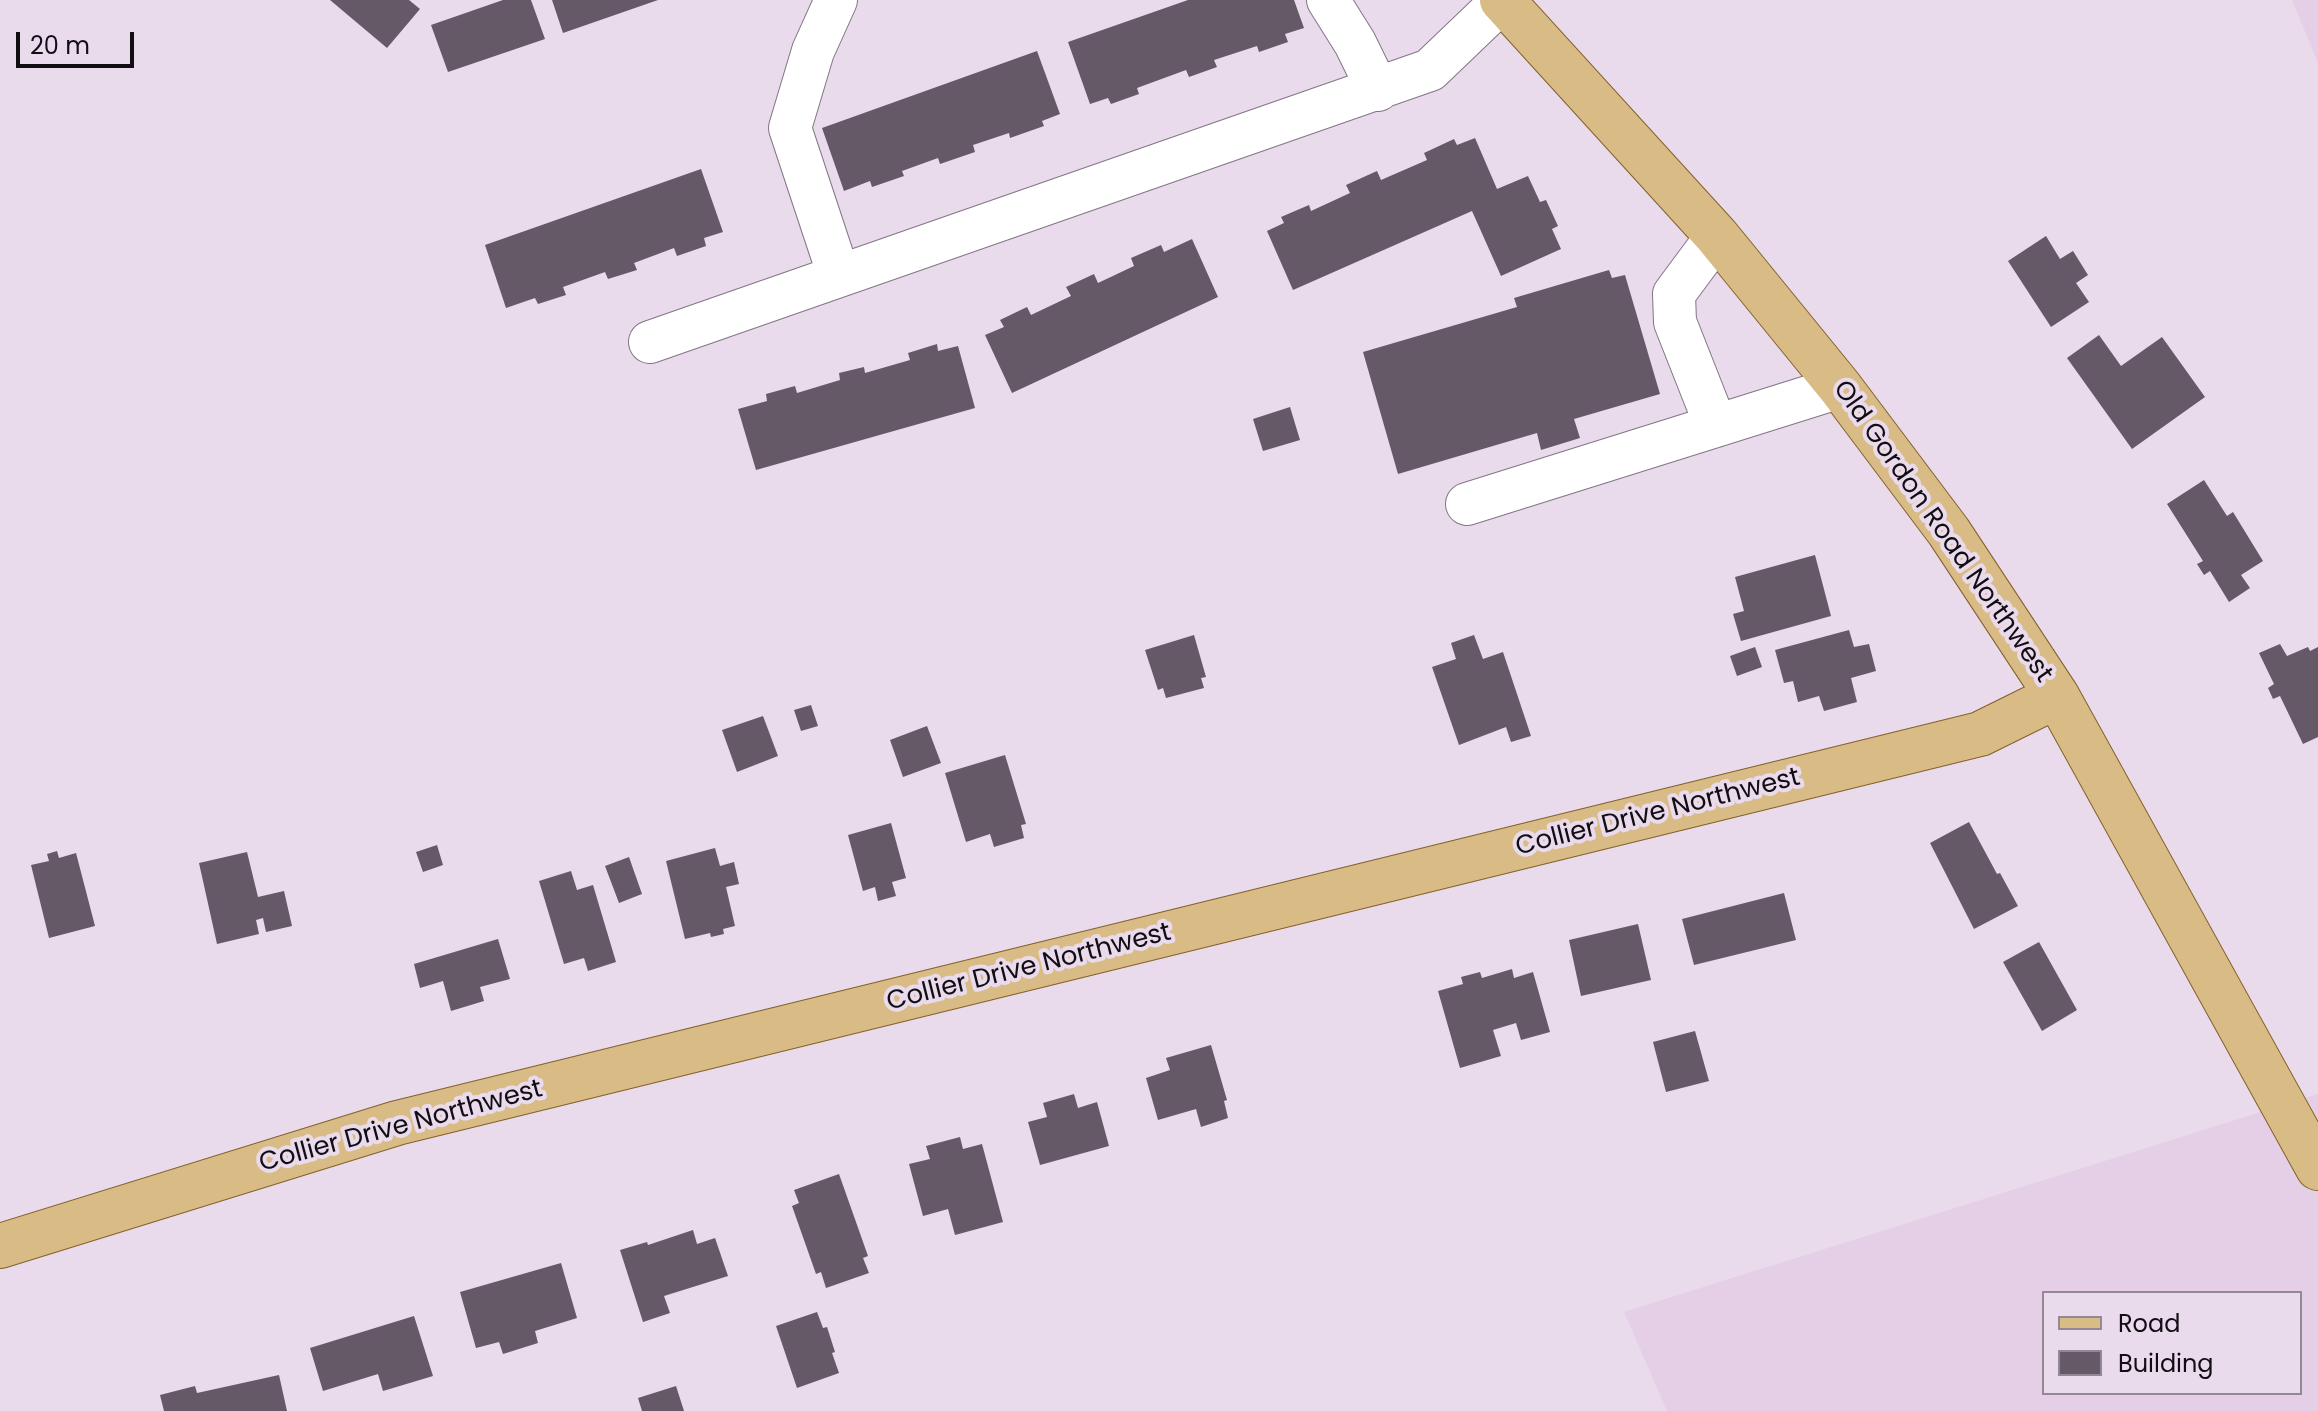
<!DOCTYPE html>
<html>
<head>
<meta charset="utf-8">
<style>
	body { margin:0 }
	#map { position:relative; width:2318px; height:1411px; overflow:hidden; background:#e9daec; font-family:Poppins,sans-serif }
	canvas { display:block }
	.legend { position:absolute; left:2042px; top:1291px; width:260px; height:104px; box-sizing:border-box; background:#e9daec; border:2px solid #938895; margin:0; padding:10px 14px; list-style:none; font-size:24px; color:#120d13 }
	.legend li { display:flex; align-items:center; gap:16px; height:40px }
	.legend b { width:40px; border:2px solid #938895 }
	.scale { position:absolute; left:16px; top:32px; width:118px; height:36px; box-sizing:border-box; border:4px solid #120d13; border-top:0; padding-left:10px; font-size:24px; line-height:28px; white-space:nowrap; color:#120d13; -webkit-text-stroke:6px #e9daec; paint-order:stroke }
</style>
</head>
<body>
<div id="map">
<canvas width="2318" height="1411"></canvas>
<ul class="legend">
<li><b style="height:10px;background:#d9bb86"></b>Road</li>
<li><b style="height:22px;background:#655867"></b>Building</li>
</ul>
<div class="scale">20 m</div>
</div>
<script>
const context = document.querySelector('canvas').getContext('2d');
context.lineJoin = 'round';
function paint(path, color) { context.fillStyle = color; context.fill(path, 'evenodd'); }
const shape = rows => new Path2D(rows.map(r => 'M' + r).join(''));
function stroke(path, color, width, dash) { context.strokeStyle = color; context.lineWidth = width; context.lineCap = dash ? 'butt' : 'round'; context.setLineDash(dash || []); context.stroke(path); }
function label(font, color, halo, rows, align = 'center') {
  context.font = font + ' Poppins,sans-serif'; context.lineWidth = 8; context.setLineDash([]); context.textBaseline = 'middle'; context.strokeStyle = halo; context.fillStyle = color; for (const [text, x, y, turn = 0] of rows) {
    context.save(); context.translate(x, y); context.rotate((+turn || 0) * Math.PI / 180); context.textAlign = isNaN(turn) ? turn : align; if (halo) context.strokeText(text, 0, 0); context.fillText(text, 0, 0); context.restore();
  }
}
paint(shape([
	[2292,0,2318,0,2318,63],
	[2318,1094,2318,1411,1667,1411,1624,1312],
	[2044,1293,2300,1293,2300,1393,2044,1393]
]), '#e4cfe7');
paint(shape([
	[330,0,409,0,420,9,387,48],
	[503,0,531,0,545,39,448,72,431,25],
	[552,0,658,0,563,33],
	[1188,0,1294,0,1304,28,1285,34,1288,42,1259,52,1257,46,1214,60,1217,67,1189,77,1186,70,1137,88,1139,94,1111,104,1108,98,1090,104,1068,42],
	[1037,51,1060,114,1042,121,1044,126,1010,138,1009,133,973,145,975,152,940,164,938,158,902,171,904,176,872,187,870,181,844,191,822,128],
	[1475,138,1497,189,1528,176,1540,202,1546,200,1558,226,1552,229,1561,249,1501,276,1472,211,1293,290,1267,231,1284,223,1281,217,1309,205,1311,211,1350,193,1346,185,1377,171,1381,180,1427,160,1424,153,1454,139,1457,145],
	[701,169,723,232,704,238,706,246,677,256,674,248,634,263,637,270,608,279,605,272,563,287,566,295,538,304,535,298,506,308,485,245],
	[2046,236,2060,259,2073,251,2088,275,2076,283,2089,302,2051,327,2008,261],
	[1192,239,1218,297,1012,393,985,335,1004,327,1000,320,1027,307,1031,315,1071,296,1066,287,1094,274,1098,283,1134,266,1131,258,1161,245,1164,252],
	[1609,270,1612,278,1625,275,1660,394,1574,419,1580,438,1541,450,1537,433,1398,474,1363,352,1517,307,1514,298],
	[2099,335,2121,366,2162,337,2205,397,2132,449,2067,358],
	[937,344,938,351,958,346,975,408,756,470,738,409,767,401,766,394,795,386,797,393,840,380,839,373,864,367,865,373,910,360,908,353],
	[1290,407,1300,440,1263,451,1253,419],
	[2204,480,2227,516,2233,512,2263,561,2241,575,2250,588,2229,602,2210,571,2204,575,2197,564,2203,561,2167,504],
	[1815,555,1831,616,1741,641,1733,614,1744,611,1735,577],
	[1849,630,1854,647,1869,644,1876,671,1851,678,1857,702,1824,711,1819,696,1798,702,1793,681,1784,683,1775,650],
	[1194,635,1206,677,1201,678,1204,688,1166,698,1163,688,1158,690,1145,650],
	[1474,635,1483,659,1503,652,1531,736,1511,742,1506,727,1459,745,1432,667,1456,659,1451,643],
	[2280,644,2287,656,2308,647,2310,651,2318,647,2318,737,2303,744,2280,696,2273,699,2268,688,2274,684,2259,653],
	[1755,647,1762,667,1737,676,1730,656],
	[811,705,818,726,801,731,794,710],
	[763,716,778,756,737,772,722,730],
	[927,726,941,763,903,777,890,740],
	[1005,755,1026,824,1021,825,1024,838,994,847,990,834,966,842,945,773],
	[1969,822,1997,874,2000,873,2018,906,1974,929,1930,843],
	[891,823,906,878,892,882,896,896,878,901,875,887,863,891,848,835],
	[437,845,443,865,423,872,416,852],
	[715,848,720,866,734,862,739,884,726,887,735,926,723,929,724,934,711,937,710,933,685,939,666,861],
	[57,851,59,858,76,853,95,926,49,938,31,865,49,861,47,854],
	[247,852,258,897,284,891,292,926,266,932,263,918,256,920,259,934,217,944,199,863],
	[629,857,642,894,619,903,605,866],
	[571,871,577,890,593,885,616,962,588,971,584,958,564,964,539,881],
	[1784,893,1796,940,1694,965,1682,919],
	[1638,924,1651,980,1581,996,1569,940],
	[498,939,510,979,480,987,484,1001,451,1011,443,981,420,988,414,964],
	[2039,942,2077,1010,2042,1031,2003,962],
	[1512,969,1514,978,1533,972,1550,1032,1521,1040,1516,1023,1493,1030,1501,1056,1460,1068,1438,991,1463,984,1461,977,1480,972,1482,978],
	[1695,1031,1709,1081,1666,1092,1653,1042],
	[1211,1045,1227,1100,1224,1101,1228,1118,1201,1127,1196,1109,1158,1120,1146,1078,1170,1070,1166,1058],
	[1074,1094,1078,1108,1097,1102,1109,1146,1040,1165,1028,1122,1047,1117,1043,1103],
	[960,1137,963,1149,982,1144,1003,1222,955,1235,948,1209,923,1216,909,1164,930,1159,926,1146],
	[839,1174,868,1256,863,1258,869,1273,826,1288,821,1272,816,1274,792,1206,799,1203,794,1190],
	[693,1230,697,1244,715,1238,728,1276,664,1296,670,1313,643,1322,620,1250,647,1242,648,1245],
	[561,1263,577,1318,535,1331,538,1343,503,1354,499,1342,476,1348,460,1292],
	[817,1312,823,1328,827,1327,835,1352,832,1353,839,1373,797,1388,776,1326],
	[414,1316,433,1376,383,1391,378,1374,323,1391,310,1348],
	[279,1375,287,1411,164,1411,160,1395,195,1386,197,1393],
	[676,1386,684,1411,642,1411,638,1398]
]), '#655867');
const minor = shape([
	[836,0,813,51,790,128,839,276],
	[1328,0,1355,43,1378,90],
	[650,342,1430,70,1503,0],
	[1716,426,1675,322,1674,294,1717,236],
	[1467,504,1840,387]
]);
const major = shape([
	[1502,0,1717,236,1840,387,1949,532,2057,696,2318,1168],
	[0,1246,397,1123,1980,734,2057,696]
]);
stroke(minor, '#827584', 44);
stroke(major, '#83612a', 46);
stroke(minor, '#fff', 42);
stroke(major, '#d9bb86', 44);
label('26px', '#120d13', '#e9daec', [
	["Old Gordon Road Northwest",1942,532,55],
	["Collier Drive Northwest",1658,813,-14],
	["Collier Drive Northwest",1029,968,-14],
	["Collier Drive Northwest",401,1127,-15]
]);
</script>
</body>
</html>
